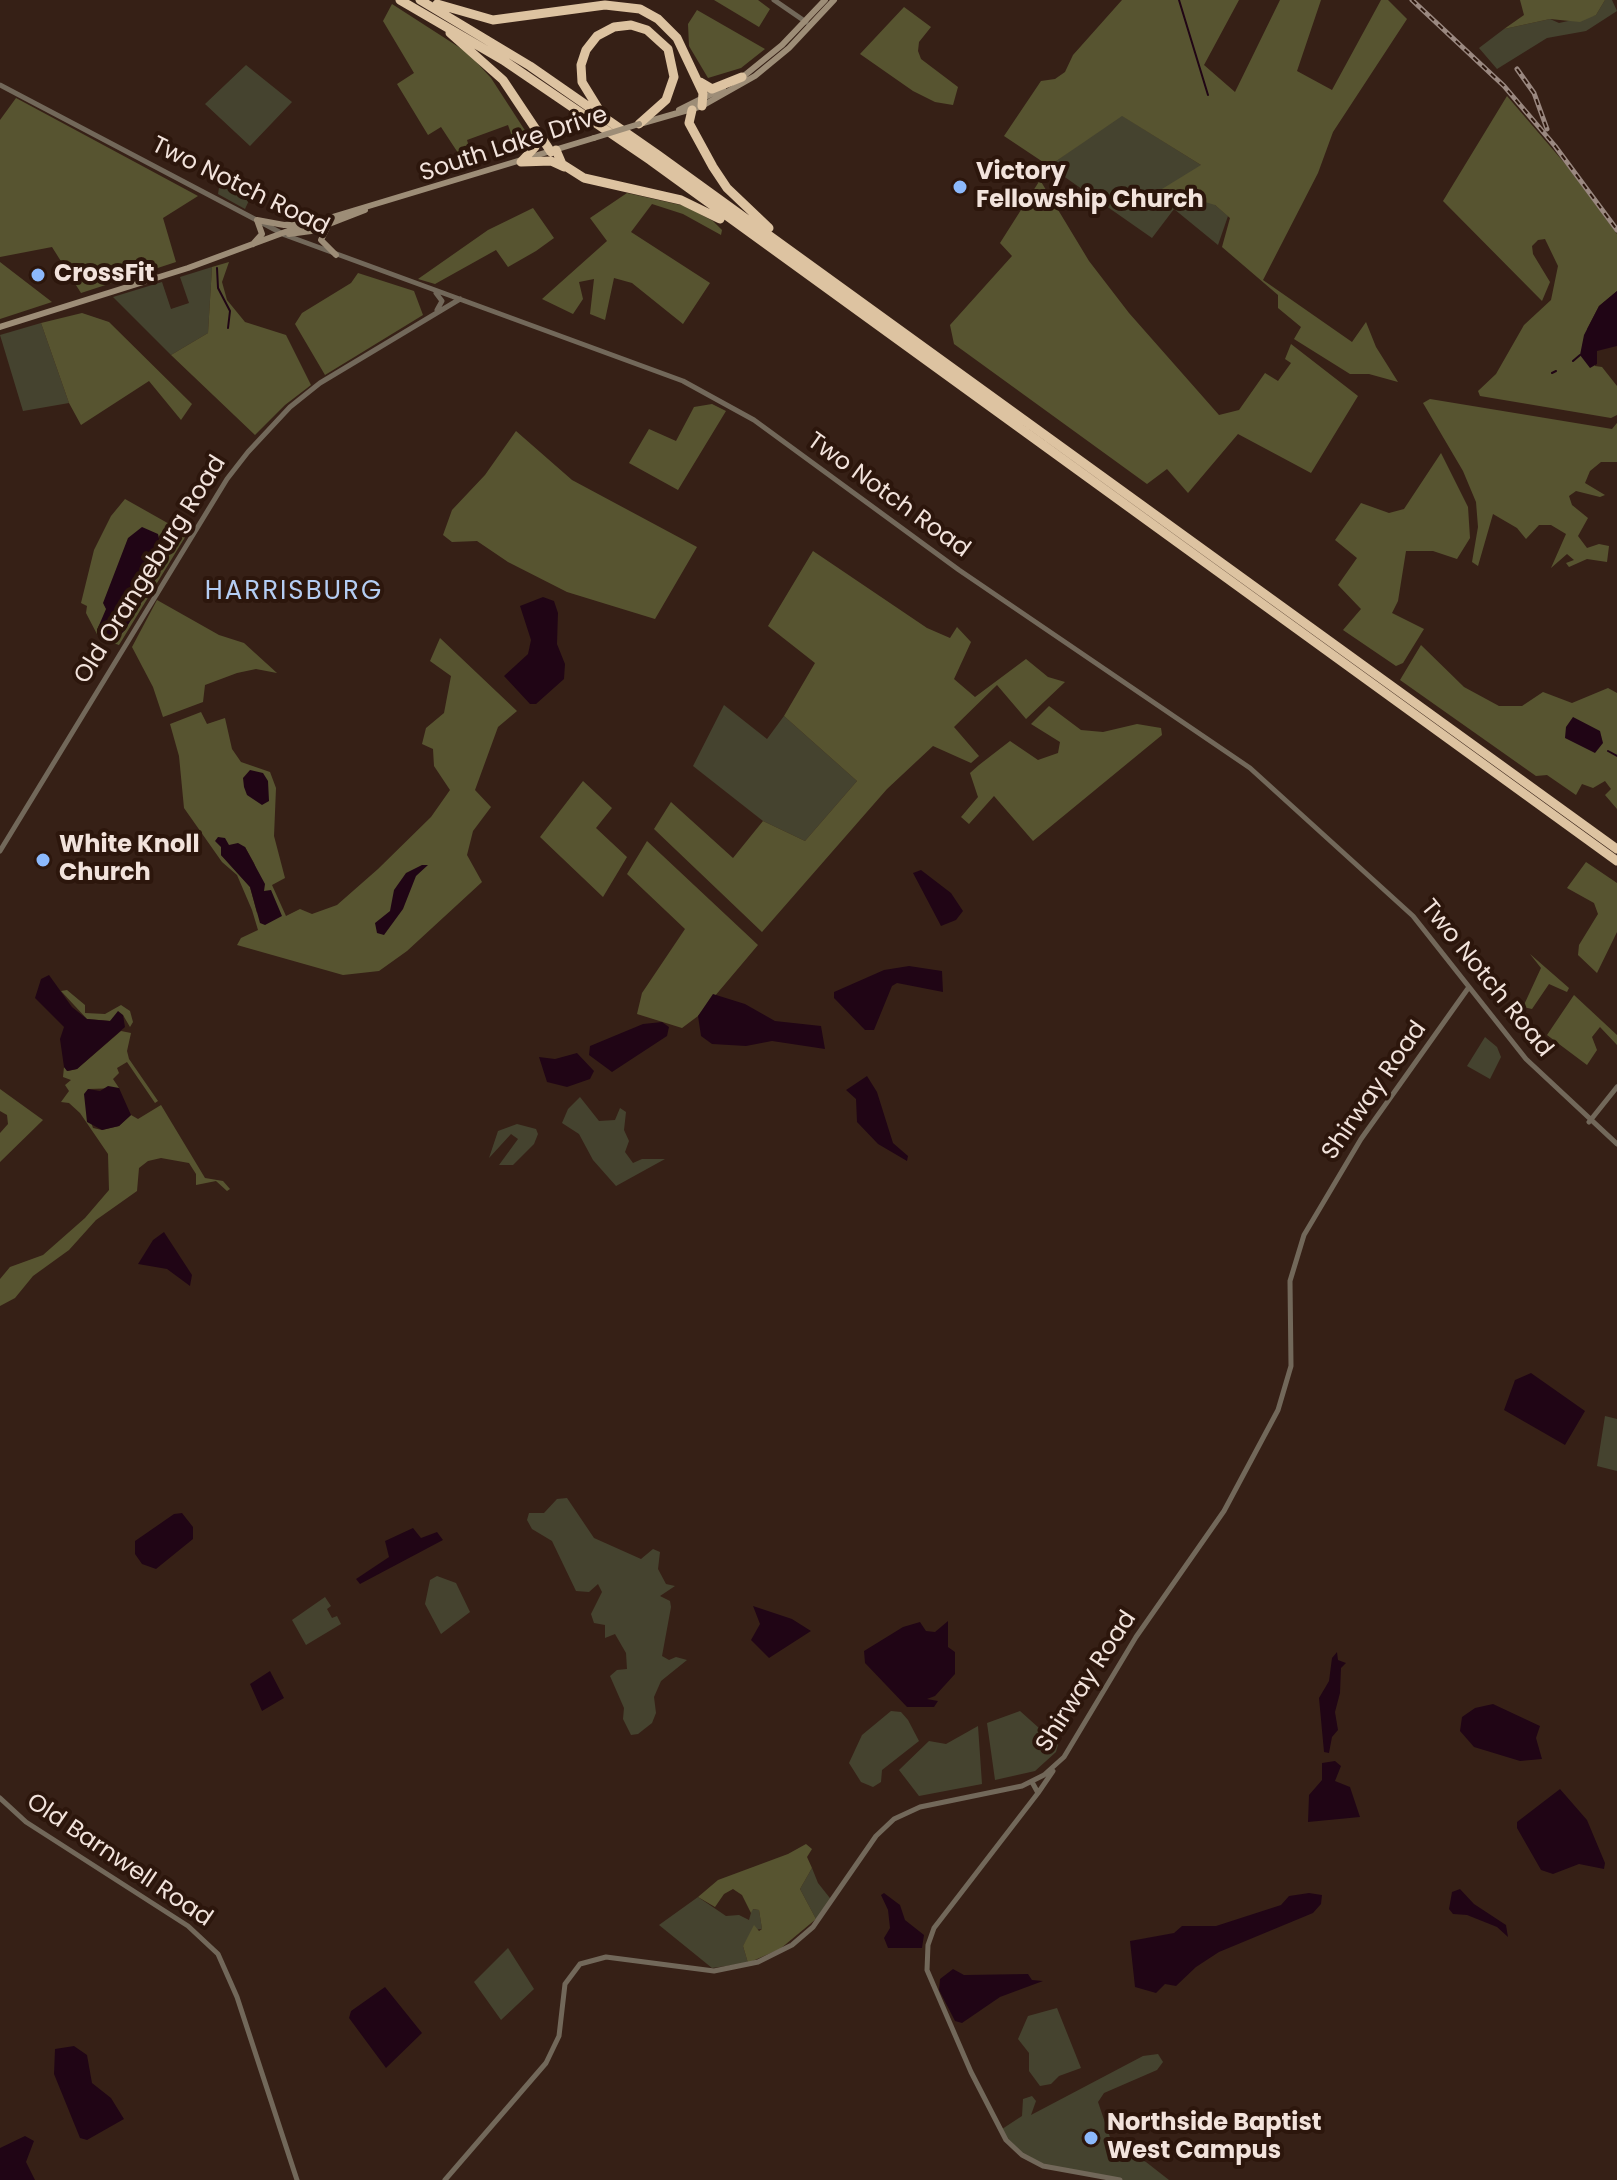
<!DOCTYPE html>
<html>
<head>
<meta charset="utf-8">
<style>
	body { margin:0 }
	canvas { display:block; background:#362016 }
</style>
</head>
<body>
<canvas width="1617" height="2180"></canvas>
<script>
const context = document.querySelector('canvas').getContext('2d');
context.lineJoin = 'round';
function paint(path, color) { context.fillStyle = color; context.fill(path, 'evenodd'); }
const shape = rows => new Path2D(rows.map(r => 'M' + r).join(''));
function stroke(path, color, width, dash) { context.strokeStyle = color; context.lineWidth = width; context.lineCap = dash ? 'butt' : 'round'; context.setLineDash(dash || []); context.stroke(path); }
function label(font, color, halo, rows, align = 'center') {
  context.font = font + ' Poppins,sans-serif'; context.lineWidth = 8; context.setLineDash([]); context.textBaseline = 'middle'; context.strokeStyle = halo; context.fillStyle = color; for (const [text, x, y, turn = 0] of rows) {
    context.save(); context.translate(x, y); context.rotate((+turn || 0) * Math.PI / 180); context.textAlign = isNaN(turn) ? turn : align; if (halo) context.strokeText(text, 0, 0); context.fillText(text, 0, 0); context.restore();
  }
}
paint(shape([
	[1605,0,1612,0,1617,11,1586,31,1547,38,1497,69,1479,48,1504,29,1550,19,1559,23,1596,15],
	[246,65,292,102,250,146,205,104],
	[1121,115,1201,165,1215,205,1228,216,1218,245,1174,209,1152,238,1049,166],
	[233,175,251,196,245,209,218,194,219,188],
	[212,267,208,333,171,355,113,297,162,282,171,309,189,303,180,277],
	[41,323,69,403,23,411,0,335],
	[724,705,767,739,784,716,857,781,805,841,763,821,693,766],
	[1485,1037,1497,1047,1501,1057,1490,1079,1467,1066],
	[580,1097,599,1121,615,1120,620,1108,626,1112,624,1130,629,1141,625,1152,633,1163,642,1159,665,1159,616,1186,593,1160,579,1134,562,1123,568,1109],
	[517,1124,536,1129,538,1134,534,1144,513,1165,499,1165,518,1139,511,1134,489,1158,498,1131],
	[1605,1416,1617,1419,1617,1471,1597,1466],
	[567,1498,594,1538,641,1559,653,1549,660,1552,658,1569,666,1584,675,1586,660,1596,670,1601,671,1607,662,1656,669,1660,676,1657,687,1660,661,1681,654,1697,656,1713,652,1723,638,1734,631,1735,623,1719,624,1708,610,1676,617,1670,627,1669,626,1653,615,1634,605,1638,605,1625,594,1623,591,1614,602,1592,598,1584,589,1592,576,1591,552,1541,532,1529,527,1520,529,1513,544,1513,557,1499],
	[437,1576,456,1583,470,1612,441,1634,425,1604,430,1580],
	[325,1597,331,1606,327,1609,332,1618,337,1616,341,1624,306,1645,292,1620],
	[891,1711,901,1712,908,1720,919,1741,882,1770,881,1782,873,1787,861,1782,849,1763,862,1735],
	[1020,1711,1058,1745,1056,1752,1035,1771,995,1780,987,1723],
	[978,1726,982,1784,919,1796,899,1770,929,1741,946,1744],
	[812,1868,818,1883,833,1902,816,1919,800,1889],
	[698,1897,726,1916,739,1915,749,1920,752,1909,759,1910,762,1929,753,1930,743,1946,748,1963,712,1968,659,1925],
	[508,1948,534,1989,501,2020,474,1982],
	[1057,2008,1081,2068,1059,2076,1051,2084,1040,2086,1029,2071,1029,2053,1018,2039,1028,2016],
	[1158,2054,1163,2062,1157,2070,1104,2093,1098,2102,1113,2146,1146,2162,1169,2180,1119,2180,1051,2168,1029,2159,999,2131,1022,2116,1023,2099,1032,2096,1036,2101,1031,2115,1143,2056]
]), '#45432f');
paint(shape([
	[714,0,758,0,770,9,759,27],
	[1122,0,1239,0,1204,65,1235,92,1280,0,1321,0,1297,71,1332,90,1381,0,1388,0,1407,19,1333,132,1318,173,1263,280,1352,342,1366,322,1376,347,1398,382,1369,374,1350,374,1294,339,1301,327,1278,308,1278,295,1222,247,1230,218,1215,205,1162,189,1201,165,1122,116,1049,166,1004,136,1041,81,1055,79,1065,72,1073,55],
	[1520,0,1605,0,1596,15,1580,22,1550,19,1504,29,1524,15],
	[392,4,468,53,491,78,526,132,524,145,518,153,508,125,467,140,472,158,464,162,441,127,428,135,397,84,414,73,383,21],
	[904,7,931,27,919,42,918,51,921,59,958,87,953,105,935,102,913,91,860,54],
	[697,10,765,49,741,68,708,78,689,46,688,24],
	[1507,96,1567,166,1617,234,1617,291,1599,306,1587,329,1595,366,1602,367,1617,386,1617,415,1611,418,1480,396,1478,391,1496,374,1524,325,1551,300,1558,266,1545,239,1538,240,1532,246,1533,254,1550,282,1542,301,1443,201],
	[16,98,198,196,163,218,176,262,81,293,52,247,0,257,0,120],
	[1040,180,1089,261,1129,313,1219,415,1239,410,1265,373,1278,381,1291,363,1285,359,1291,344,1358,396,1311,473,1238,434,1188,493,1167,469,1147,484,954,344,950,325,1012,256,1000,243],
	[627,193,685,206,713,221,722,230,721,235,683,214,652,204,631,232,710,283,683,324,632,283,614,278,605,320,590,314,594,279,579,282,583,299,573,314,542,299,607,241,590,218],
	[533,208,554,238,536,251,508,267,496,250,435,284,418,279,488,230],
	[0,262,52,302,0,319],
	[229,262,222,282,227,300,245,322,286,335,311,385,285,405,255,435,171,355,208,333,212,267],
	[358,273,414,291,423,315,325,375,295,324,302,313,351,283],
	[82,313,109,322,192,404,181,420,149,381,81,425,69,403,41,323],
	[1430,399,1612,429,1617,423,1617,462,1601,462,1590,471,1585,483,1605,495,1600,497,1576,491,1569,496,1572,505,1588,518,1578,536,1587,548,1599,544,1609,546,1607,562,1587,559,1569,567,1566,563,1574,560,1567,554,1551,568,1566,534,1551,525,1539,525,1526,539,1517,528,1493,514,1478,566,1472,562,1478,527,1476,502,1463,471,1423,403],
	[712,404,726,411,678,490,629,463,649,429,676,441,694,407],
	[516,431,572,480,697,547,655,619,567,592,508,562,477,541,452,542,443,535,452,510,485,475],
	[1441,453,1468,507,1470,538,1457,559,1433,551,1406,551,1398,601,1392,613,1424,629,1403,663,1396,666,1343,630,1361,609,1338,585,1357,558,1335,540,1361,503,1389,513,1404,509],
	[125,499,187,534,119,645,99,638,86,613,87,606,81,603,94,550,111,516],
	[813,551,927,628,950,638,957,627,971,642,954,679,975,697,1026,659,1048,677,1065,682,1026,719,997,685,954,727,979,756,971,763,933,746,887,789,762,932,654,829,671,802,733,858,763,821,805,841,857,781,784,716,815,663,768,626],
	[157,600,219,635,244,643,277,673,256,669,237,673,205,685,203,702,163,717,153,687,132,647],
	[440,638,517,711,498,727,475,790,491,807,473,831,467,855,482,882,407,951,379,971,343,975,237,945,241,938,258,930,252,910,237,875,222,862,184,808,179,756,170,724,201,712,207,724,225,718,232,749,241,762,270,772,276,788,274,836,285,878,272,885,286,916,300,909,312,914,337,905,378,869,431,817,450,790,434,766,433,749,422,744,426,728,444,713,451,676,430,661],
	[228,845,245,847,254,863,264,892,257,913,250,887,221,855,221,847],
	[1421,645,1464,687,1499,706,1522,706,1543,692,1572,703,1608,688,1617,693,1617,809,1605,795,1611,789,1605,781,1593,788,1582,784,1576,795,1547,775,1536,776,1400,680],
	[1049,706,1081,730,1103,732,1137,724,1161,728,1162,735,1033,841,994,796,969,824,961,817,978,797,970,773,979,765,1010,741,1038,760,1058,753,1060,742,1031,724],
	[583,781,612,808,596,828,627,857,603,897,540,837],
	[647,841,758,945,698,1016,682,1028,637,1014,642,993,685,929,627,874],
	[1586,862,1617,883,1617,932,1597,973,1578,955,1579,945,1598,914,1594,903,1567,888],
	[1530,954,1569,988,1567,992,1549,984,1532,1009,1523,1007,1541,968],
	[67,990,85,1005,85,1013,105,1014,121,1005,130,1011,133,1022,130,1027,123,1015,110,1021,87,1019,61,991],
	[1574,995,1617,1035,1617,1045,1600,1027,1592,1037,1597,1050,1587,1065,1547,1035],
	[121,1031,131,1033,127,1051,129,1059,158,1101,155,1103,127,1062,117,1068,119,1073,113,1079,119,1088,88,1089,86,1108,93,1128,102,1130,119,1126,131,1115,138,1119,161,1105,205,1178,223,1181,230,1189,227,1191,216,1181,196,1185,196,1174,189,1163,161,1158,148,1161,139,1168,137,1191,96,1220,69,1250,33,1276,15,1298,0,1306,0,1279,10,1267,43,1255,85,1218,109,1190,108,1154,80,1113,69,1103,61,1102,69,1091,65,1085,71,1080,63,1077,64,1067,68,1071,77,1069],
	[0,1089,43,1120,0,1162,0,1133,8,1124,7,1115,0,1111],
	[806,1844,812,1849,807,1857,812,1868,800,1889,816,1919,780,1949,748,1963,743,1946,754,1925,759,1931,762,1929,759,1910,753,1909,751,1913,742,1895,733,1889,724,1894,715,1907,698,1897,718,1880,788,1854]
]), '#575430');
paint(shape([
	[1617,291,1617,346,1597,351,1597,364,1590,368,1580,355,1584,335,1599,306],
	[142,527,158,534,165,563,125,630,112,644,102,640,97,630,106,609,103,603,128,538],
	[543,597,554,601,558,613,557,644,565,664,564,679,536,704,530,704,504,676,528,654,531,640,520,606],
	[1573,717,1600,731,1603,743,1595,753,1565,738,1566,727],
	[250,770,263,773,268,781,269,801,262,805,247,795,244,787,243,778],
	[218,837,225,838,229,845,238,843,245,847,265,884,264,891,271,890,282,916,265,925,260,923,250,887,221,855,221,847,215,841],
	[422,865,428,865,416,876,403,909,384,935,377,933,375,923,390,911,394,890,406,873],
	[921,870,951,893,963,911,956,920,941,926,913,873],
	[909,966,942,971,943,992,897,983,892,986,874,1030,865,1030,834,998,834,992,884,970],
	[49,975,72,1007,87,1019,110,1021,118,1011,123,1015,125,1027,77,1069,67,1071,64,1067,60,1039,64,1027,35,998,41,979],
	[713,994,745,1004,775,1021,821,1026,825,1049,772,1041,746,1046,712,1044,701,1036,698,1016],
	[662,1022,669,1027,667,1036,612,1072,589,1055,590,1046,643,1024],
	[577,1053,594,1071,590,1079,567,1087,547,1082,539,1057,555,1059],
	[867,1076,877,1092,893,1143,908,1156,907,1161,878,1144,857,1122,856,1099,846,1090],
	[108,1086,119,1088,131,1115,119,1126,102,1130,87,1122,84,1094,88,1089,100,1091],
	[164,1232,192,1275,190,1286,167,1269,138,1264,153,1240],
	[1531,1373,1585,1411,1565,1445,1504,1410,1515,1380],
	[182,1513,193,1527,193,1539,156,1569,142,1564,135,1554,135,1541,174,1514],
	[413,1528,421,1538,437,1532,443,1540,360,1584,356,1579,389,1557,385,1541],
	[753,1606,792,1619,811,1631,769,1658,751,1640,760,1624],
	[948,1621,948,1647,955,1652,955,1674,935,1696,927,1699,938,1701,934,1707,907,1707,865,1663,864,1651,903,1627,920,1622,926,1631,935,1632],
	[1337,1652,1338,1660,1346,1663,1341,1668,1340,1693,1335,1712,1338,1730,1332,1737,1329,1753,1324,1752,1319,1698,1329,1681,1332,1658],
	[270,1671,284,1698,262,1711,250,1684],
	[1493,1704,1540,1726,1536,1738,1542,1759,1520,1761,1474,1747,1460,1731,1462,1717,1475,1708],
	[1335,1761,1341,1766,1335,1781,1350,1787,1360,1817,1308,1822,1309,1795,1322,1780,1322,1763],
	[1560,1789,1587,1820,1605,1863,1604,1869,1579,1864,1553,1874,1541,1870,1517,1828,1517,1822],
	[1460,1889,1474,1904,1506,1925,1508,1937,1497,1927,1467,1915,1453,1914,1449,1909,1452,1892],
	[884,1893,900,1905,905,1920,924,1935,922,1948,888,1948,884,1938,890,1928,888,1910,881,1895],
	[1309,1893,1322,1895,1321,1904,1313,1913,1219,1952,1196,1967,1176,1986,1165,1984,1156,1993,1135,1987,1130,1941,1174,1933,1182,1926,1216,1926,1281,1905,1289,1896],
	[953,1969,964,1975,1028,1974,1032,1980,1043,1981,1000,1997,962,2023,955,2021,939,1990,940,1979],
	[385,1987,422,2033,386,2068,349,2018,351,2011],
	[74,2046,87,2055,92,2083,111,2098,124,2119,87,2140,80,2138,54,2074,55,2049],
	[25,2136,34,2141,26,2162,35,2180,0,2180,0,2148]
]), '#200515');
stroke(shape([
	[1179,0,1208,95],
	[217,268,218,288,230,311,228,328],
	[1573,361,1580,355],
	[1552,373,1556,371],
	[1608,751,1617,756]
]), '#200515', 2);
stroke(shape([
	[774,0,806,22],
	[0,85,285,235,683,381,754,420,959,570,1250,768,1413,916,1526,1059,1617,1144],
	[436,293,442,301,437,310],
	[0,851,227,479,248,452,290,407,320,383,460,299],
	[1589,1122,1617,1087],
	[1032,1782,1038,1793,934,1928,928,1945,927,1970,971,2072,1006,2140,1022,2155,1043,2166,1120,2180],
	[1038,1793,1053,1771],
	[0,1798,26,1822,188,1926,218,1954,237,1997,297,2180],
	[445,2180,546,2063,559,2036,565,1984,580,1964,606,1957,714,1971,758,1962,792,1945,813,1927,876,1836,894,1819,920,1807,1022,1786,1044,1775,1064,1757,1136,1637,1224,1511,1278,1410,1291,1366,1290,1281,1304,1235,1361,1139,1469,987]
]), '#72685a', 5);
stroke(shape([
	[740,79,782,45,825,0],
	[679,110,723,88],
	[643,123,702,106,755,76,789,48,834,0],
	[257,220,284,225,301,224],
	[327,228,321,240,336,255],
	[289,234,311,231,365,210],
	[253,244,262,234,257,220],
	[0,327,188,268,296,228,594,138]
]), '#9d8d77', 6);
stroke(shape([
	[400,0,503,60,650,160,1617,861],
	[420,0,530,66,658,155,1617,849],
	[437,4,493,20,605,5,640,9,658,19,677,38,703,93,702,106],
	[450,33,503,80,551,152],
	[700,82,712,89,742,77],
	[598,108,582,82,581,65,586,50,597,36,614,27,631,25,647,30,668,49,674,77,666,100,639,124],
	[692,110,689,123,713,167,727,188,769,228],
	[556,150,562,164,584,178,681,200,720,219],
	[521,162,535,147,534,133],
	[521,162,551,161,564,167]
]), '#ddc3a1', 9);
const rail = shape([
	[1412,0,1504,86,1555,146,1617,230],
	[1517,69,1534,93,1547,129]
]);
stroke(rail, '#9a8880', 5);
stroke(rail, '#2c160c', 2, [6]);
stroke(shape([
	[594,138,639,124]
]), '#9d8d77', 6);
for (const [x, y, r, color] of [
	[960,187,8,"#8cb9fc"],
	[38,275,8,"#8cb9fc"],
	[43,860,8,"#8cb9fc"],
	[1091,2138,8,"#8cb9fc"]
]) { const dot = new Path2D(); dot.arc(x, y, r, 0, 2 * Math.PI); context.fillStyle = color; context.fill(dot); stroke(dot, '#2c160c', 3); }
label('24px', '#f2e3dc', '#2c160c', [
	["South Lake Drive",514,145,-18],
	["Two Notch Road",240,187,26],
	["Two Notch Road",888,496,36],
	["Old Orangeburg Road",151,570,-58],
	["Two Notch Road",1486,979,51],
	["Shirway Road",1375,1091,-55],
	["Shirway Road",1087,1682,-57],
	["Old Barnwell Road",119,1861,34]
]);
label('bold 24px', '#f2e3dc', '#2c160c', [
	["Victory",976,173],
	["Fellowship Church",976,201],
	["CrossFit",54,275],
	["White Knoll",59,846],
	["Church",59,874],
	["Northside Baptist",1107,2124],
	["West Campus",1107,2152]
], 'left');
context.letterSpacing = '2px';
label('26px', '#b4cdf3', '#2c160c', [
	["HARRISBURG",294,592]
]);
context.letterSpacing = '0px';
</script>
</body>
</html>
